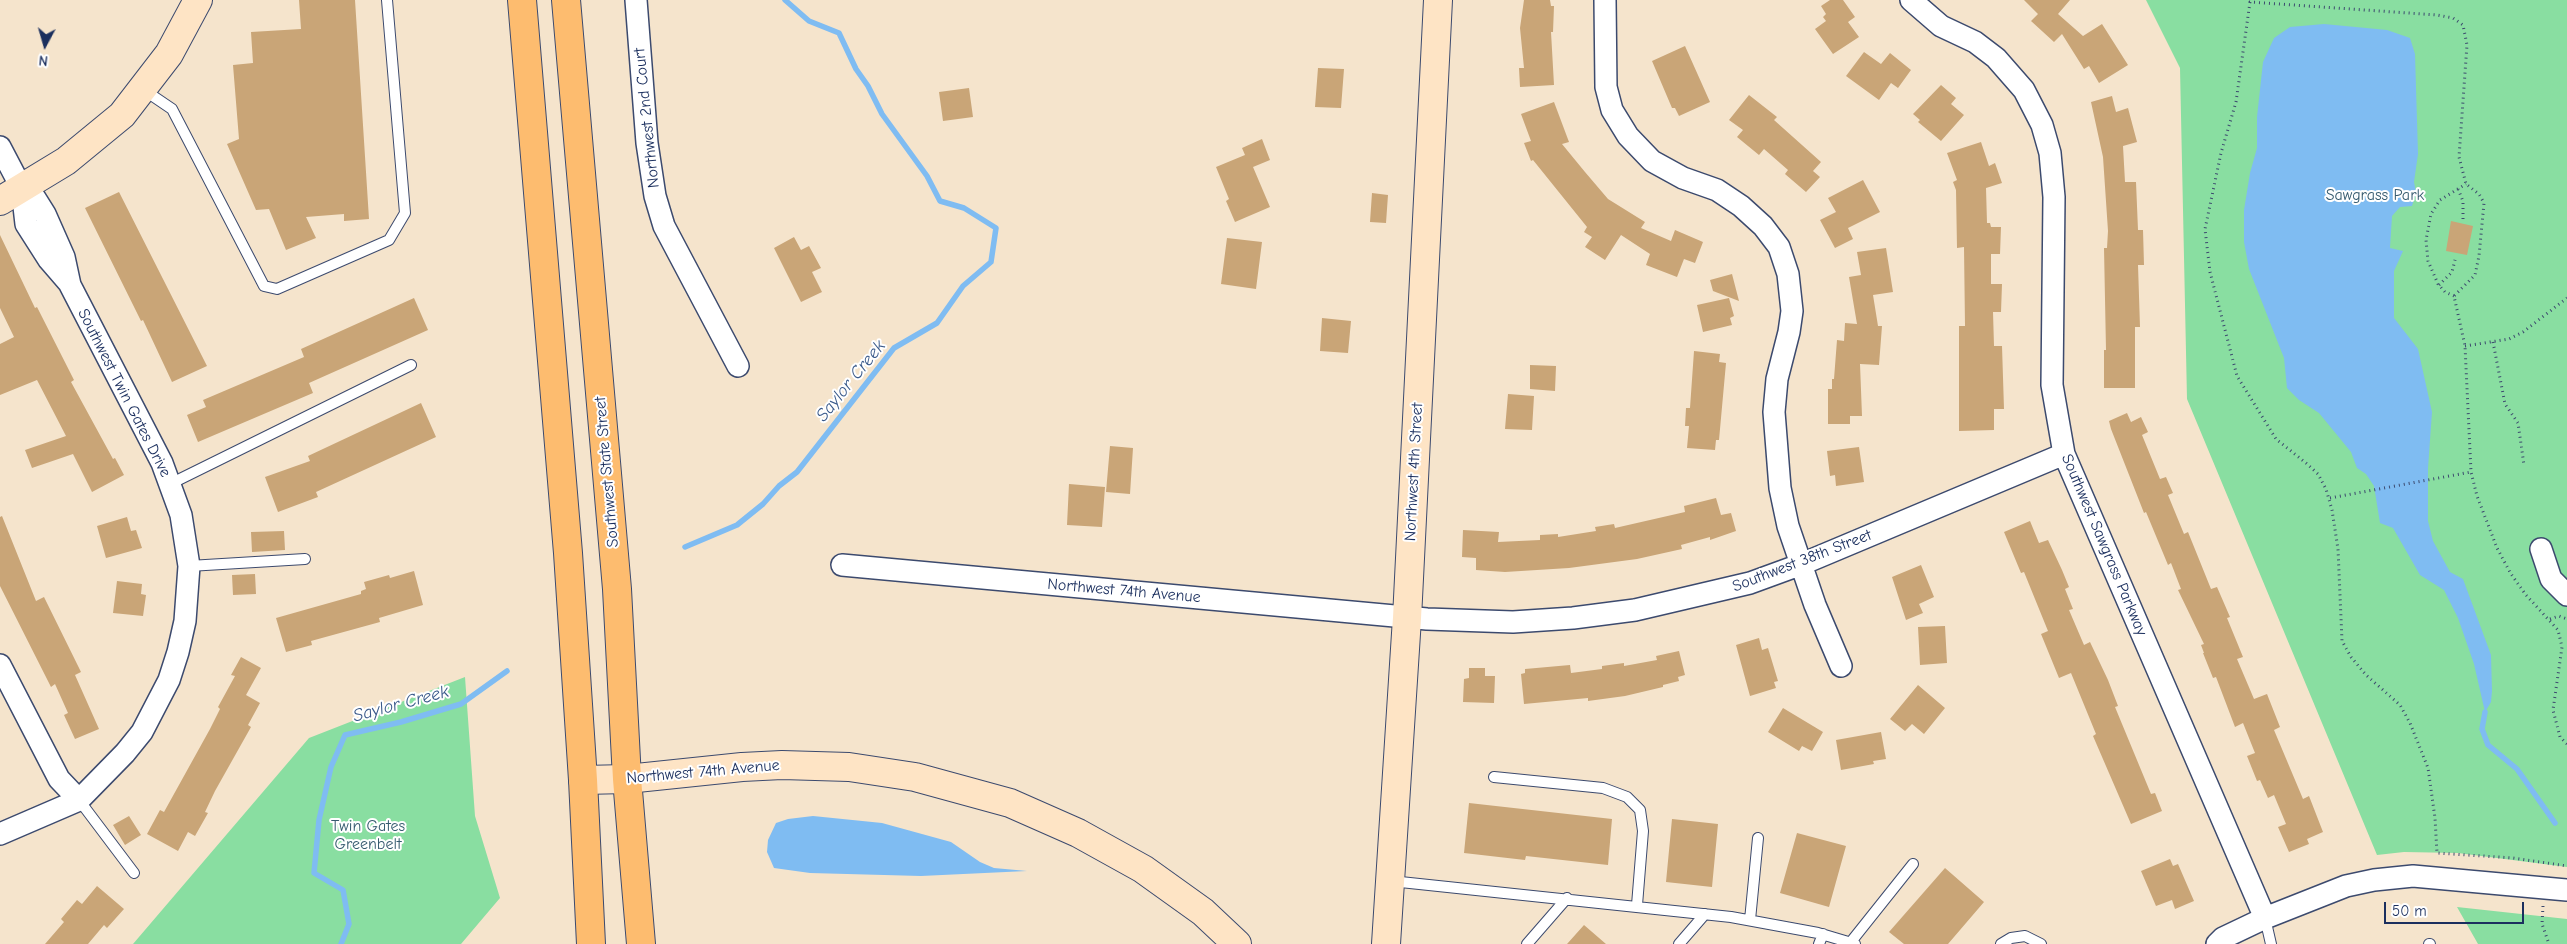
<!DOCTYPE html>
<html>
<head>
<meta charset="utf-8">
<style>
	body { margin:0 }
	#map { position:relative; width:2567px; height:944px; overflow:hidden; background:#f5e4cc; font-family:"Comic Neue",sans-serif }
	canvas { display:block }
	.north { position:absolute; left:20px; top:20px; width:50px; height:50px; -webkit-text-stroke:4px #fff; paint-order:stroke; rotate:186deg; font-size:14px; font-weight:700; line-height:20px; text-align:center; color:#1b2f5e }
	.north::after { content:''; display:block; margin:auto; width:18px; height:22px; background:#1b2f5e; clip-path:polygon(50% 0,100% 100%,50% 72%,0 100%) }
	.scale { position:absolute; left:2384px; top:902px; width:140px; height:22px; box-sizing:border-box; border:2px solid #1b2f5e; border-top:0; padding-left:6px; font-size:15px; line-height:18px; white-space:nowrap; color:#1b2f5e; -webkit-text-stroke:4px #fff; paint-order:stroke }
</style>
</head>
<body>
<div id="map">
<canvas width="2567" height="944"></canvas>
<div class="north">N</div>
<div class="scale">50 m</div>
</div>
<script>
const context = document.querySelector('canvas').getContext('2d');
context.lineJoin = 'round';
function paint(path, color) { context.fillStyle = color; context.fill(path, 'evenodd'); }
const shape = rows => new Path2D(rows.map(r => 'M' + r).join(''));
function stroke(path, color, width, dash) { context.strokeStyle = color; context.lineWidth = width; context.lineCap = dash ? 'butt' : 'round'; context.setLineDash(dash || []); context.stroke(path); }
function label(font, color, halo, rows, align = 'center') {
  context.font = font + ' "Comic Neue",sans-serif'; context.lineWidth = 4; context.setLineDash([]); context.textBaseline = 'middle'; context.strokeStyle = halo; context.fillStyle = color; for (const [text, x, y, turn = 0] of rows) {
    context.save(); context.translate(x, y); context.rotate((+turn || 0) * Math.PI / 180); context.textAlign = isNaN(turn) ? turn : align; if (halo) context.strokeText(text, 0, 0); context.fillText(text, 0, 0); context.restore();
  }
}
paint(shape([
	[2146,0,2567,0,2567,867,2458,853,2404,852,2377,855,2187,399,2180,68],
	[465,677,475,816,500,898,461,944,133,944,309,738],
	[2457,907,2567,919,2567,944,2478,944]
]), '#89dea1');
paint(shape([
	[2324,24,2387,30,2410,38,2415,54,2418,154,2414,182,2416,192,2412,206,2400,207,2392,216,2390,248,2403,251,2394,271,2394,318,2418,349,2432,412,2428,468,2428,521,2433,541,2450,572,2463,579,2491,655,2492,691,2491,702,2485,712,2474,664,2458,618,2444,590,2420,575,2393,528,2380,523,2374,486,2366,474,2357,468,2351,452,2319,413,2299,400,2287,388,2284,358,2249,269,2244,242,2244,210,2250,173,2257,148,2257,117,2263,62,2274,38,2290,27],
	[813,816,882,823,951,842,980,862,994,868,1027,871,921,876,810,873,774,868,767,852,768,840,776,823,788,819]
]), '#7fbcf2');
stroke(shape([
	[685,547,737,525,763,504,779,486,797,472,894,348,937,323,963,286,991,262,996,228,964,208,940,201,927,176,882,114,868,86,856,69,839,33,809,21,785,0],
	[2485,712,2482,729,2488,745,2517,769,2555,823],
	[341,944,349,924,343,890,314,873,319,820,331,767,345,735,401,722,461,704,507,671]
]), '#7fbcf2', 5.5);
paint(shape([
	[299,0,355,0,369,219,344,221,344,214,306,217,316,238,286,250,269,209,256,210,227,144,239,139,233,65,253,63,251,32,301,29],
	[1524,0,1550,0,1551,6,1554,6,1553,32,1551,32,1554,85,1520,87,1519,68,1524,68,1520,28],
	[1830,0,1843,0,1855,17,1848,22,1859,37,1833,54,1815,29,1826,21,1823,17,1826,14,1821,6],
	[2024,0,2070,0,2058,14,2083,36,2102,24,2128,65,2099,83,2089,66,2084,69,2062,34,2054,42,2031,21,2038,14],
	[1685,46,1710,102,1679,116,1675,108,1672,108,1652,61],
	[1864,52,1881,64,1890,53,1911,70,1898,88,1891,83,1879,100,1846,76],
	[1318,68,1344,69,1341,108,1315,107],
	[1941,85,1956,98,1951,104,1964,115,1941,141,1918,122,1920,120,1913,114],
	[969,88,973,117,943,121,939,92],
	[1749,95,1777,117,1774,120,1821,162,1813,171,1820,177,1806,192,1785,174,1788,170,1764,149,1759,155,1737,137,1743,130,1729,120],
	[2112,96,2116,112,2128,108,2137,142,2123,146,2125,182,2136,182,2138,230,2143,230,2144,265,2138,265,2140,327,2135,327,2135,388,2104,388,2104,350,2106,350,2104,248,2107,248,2108,231,2103,157,2091,102],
	[1554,102,1569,142,1562,144,1585,172,1608,199,1645,222,1641,228,1671,241,1675,230,1703,242,1695,263,1684,259,1677,277,1646,265,1650,254,1621,235,1605,260,1585,247,1592,237,1584,232,1587,227,1533,160,1531,161,1524,143,1531,141,1521,114],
	[1262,139,1270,160,1253,167,1270,207,1235,222,1226,201,1229,199,1216,167,1245,155,1242,148],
	[1981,142,1989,166,1995,163,2002,183,1986,188,1987,223,1990,223,1991,227,2001,227,2000,254,1991,254,1991,284,2002,284,2001,312,1993,312,1994,346,2002,346,2004,409,1994,409,1994,430,1959,431,1959,326,1965,326,1964,247,1957,248,1956,190,1953,182,1957,180,1947,153],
	[1863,180,1880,212,1848,228,1853,239,1835,248,1820,220,1836,212,1828,198],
	[119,192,207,366,172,382,143,320,141,321,85,208],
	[1372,193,1388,195,1386,223,1370,222],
	[2451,221,2473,226,2467,255,2446,251],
	[0,235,35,308,37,307,74,380,71,382,113,459,115,458,124,475,92,492,73,454,32,468,25,450,66,436,37,380,0,395,0,344,14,337,0,308],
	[794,237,801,250,809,246,821,268,812,272,822,292,801,302,774,248],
	[1227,238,1262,242,1256,289,1221,284],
	[1886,248,1893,292,1873,295,1878,326,1882,326,1879,365,1860,364,1862,416,1850,416,1850,424,1828,424,1828,389,1832,389,1832,379,1834,379,1837,340,1844,341,1845,323,1857,324,1849,277,1861,275,1857,252],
	[1732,274,1739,301,1713,291,1710,280],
	[414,298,428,330,309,383,313,393,198,442,187,415,206,407,203,400,304,357,301,349],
	[1729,298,1734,316,1730,318,1732,325,1703,332,1697,305],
	[1322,318,1351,321,1348,353,1320,351],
	[1694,351,1720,354,1719,362,1726,363,1719,440,1716,440,1715,450,1687,448,1689,426,1685,426,1686,408,1690,408],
	[1530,365,1556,366,1555,391,1530,389],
	[1508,394,1534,396,1532,430,1505,429],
	[421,403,436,437,316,492,318,497,278,512,265,477,310,461,308,456],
	[2127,413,2131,422,2141,417,2148,432,2142,435,2160,479,2166,477,2173,493,2168,495,2184,534,2188,532,2211,589,2217,587,2230,617,2227,618,2243,657,2237,659,2254,699,2267,694,2280,727,2274,730,2303,799,2309,796,2323,832,2307,839,2309,844,2289,852,2278,827,2286,824,2274,795,2268,798,2260,780,2257,781,2247,756,2255,753,2243,723,2235,727,2216,677,2213,678,2203,653,2204,653,2201,645,2204,644,2178,590,2181,589,2171,563,2168,565,2146,512,2144,513,2111,429,2109,421],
	[1110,446,1133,448,1130,494,1106,492],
	[1859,447,1864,482,1836,486,1835,475,1830,476,1827,451],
	[1069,484,1105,487,1102,527,1067,525],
	[1716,498,1721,515,1731,513,1736,531,1710,540,1710,537,1681,545,1682,549,1637,559,1569,568,1505,572,1476,570,1476,558,1462,557,1463,530,1499,532,1498,542,1540,540,1540,535,1558,534,1558,537,1596,531,1595,527,1614,524,1615,528,1685,512,1684,506],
	[2,516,36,601,44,597,81,672,75,675,99,729,75,739,64,715,68,713,55,684,51,687,0,586,0,517],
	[127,517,131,531,136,530,142,548,106,558,97,526],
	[2030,521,2039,543,2048,540,2062,570,2069,587,2065,589,2073,609,2069,610,2084,645,2090,642,2108,680,2118,706,2115,707,2151,794,2155,793,2162,811,2131,824,2093,736,2096,734,2071,673,2059,678,2041,634,2048,631,2024,572,2021,573,2004,532],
	[284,531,285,550,252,552,251,532],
	[1921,565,1934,597,1919,604,1923,613,1906,620,1892,577],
	[414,571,423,605,379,618,380,622,311,641,312,645,286,652,276,618,361,594,361,591,366,589,364,582,389,575,390,578],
	[255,574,256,594,233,595,232,575],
	[117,581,142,584,141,594,146,595,143,616,113,613],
	[1945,626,1947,663,1920,665,1918,627],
	[1759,638,1762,650,1768,648,1778,681,1774,682,1776,688,1750,696,1736,645],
	[1679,651,1685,675,1678,677,1679,681,1663,685,1663,687,1625,696,1588,701,1588,698,1524,704,1521,674,1525,673,1525,669,1570,665,1571,673,1602,669,1602,666,1624,663,1624,666,1657,660,1656,656],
	[241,657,261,668,246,695,260,703,248,725,251,727,215,791,205,812,208,813,195,836,188,832,178,851,147,834,160,810,164,812,210,729,220,709,218,707,235,676,231,675],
	[1469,668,1485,668,1485,676,1495,676,1494,703,1463,702,1464,679,1469,678],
	[1918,685,1945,708,1924,734,1912,724,1905,731,1890,719],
	[1783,708,1823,732,1812,751,1802,746,1799,751,1768,732],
	[1881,732,1886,759,1873,761,1874,764,1841,770,1836,740],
	[1469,803,1612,819,1608,865,1526,856,1525,860,1464,853],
	[129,816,141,835,125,845,113,825],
	[1672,819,1718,824,1712,887,1666,882],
	[1797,833,1846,846,1829,907,1780,893],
	[2170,859,2173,866,2178,864,2194,901,2175,909,2172,900,2156,906,2141,871],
	[1945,868,1984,902,1948,944,1904,944,1889,932],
	[97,886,124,909,107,928,104,925,88,944,45,944,64,922,61,919,77,900,82,904],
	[1584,925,1606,944,1567,944]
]), '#c9a577');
const lane = shape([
	[144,90,172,109,264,286,277,289,389,240,405,213,387,0],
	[170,484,411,365],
	[189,566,305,559],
	[1494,777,1603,788,1627,797,1640,810,1643,831,1637,905],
	[79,800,134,873],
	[1391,881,1731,917,1818,933,1855,944],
	[2265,918,2271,944],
	[1750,920,1758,838],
	[1850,943,1913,864],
	[1527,944,1567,898],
	[1679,944,1705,914],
	[1819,944,1823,934],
	[2001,944,2011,938,2025,936,2041,944],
	[2429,944,2430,944]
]);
const street = shape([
	[636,0,647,143,655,196,664,226,738,366],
	[1605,0,1606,87,1612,110,1628,136,1652,161,1683,178,1717,190,1741,206,1763,226,1779,247,1788,274,1792,311,1789,332,1777,379,1774,412,1780,488,1788,526,1815,605,1841,666],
	[1911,0,1941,26,1975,42,1996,58,2024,90,2042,125,2050,153,2054,197,2052,385,2064,454,2265,918],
	[0,147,22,189,35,198,45,214,64,257,70,285,162,463,181,515,189,566,185,621,178,652,169,680,142,732,125,753,79,800,0,834],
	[22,189,26,224,49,260,68,282],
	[2541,549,2551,579,2567,595],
	[842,565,1427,619,1513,622,1573,618,1635,610,1750,583,1802,564,2064,454],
	[0,665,59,779,79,800],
	[2217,944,2223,938,2265,918,2346,886,2374,880,2413,876,2567,890]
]);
const secondary = shape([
	[0,201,66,161,122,115,169,54,198,0],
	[583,780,627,779,742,767,782,765,849,767,915,777,1010,803,1078,833,1143,869,1203,912,1237,944],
	[1386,944,1407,618,1438,0]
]);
const primary = shape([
	[522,0,568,553,583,780,591,944],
	[566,0,617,589,627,779,641,944]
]);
stroke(lane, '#3c4a6e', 12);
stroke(street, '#3c4a6e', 24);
stroke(secondary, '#3c4a6e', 30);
stroke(primary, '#3c4a6e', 30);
stroke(shape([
	[2458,189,2463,201,2463,220],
	[2439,285,2452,272,2456,256],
	[2454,296,2445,292,2438,284,2428,261,2426,240,2431,214,2440,200,2466,184],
	[2493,342,2505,404,2518,423,2524,465],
	[2465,346,2509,339,2523,332,2567,298],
	[2330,498,2471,472],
	[2550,619,2559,616,2567,619],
	[2567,744,2560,737,2553,710,2562,647,2558,630,2526,595,2511,574,2497,548,2477,496,2471,472,2465,346,2454,296,2475,275,2479,256,2484,203,2479,194,2466,184,2459,157,2467,45,2463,25,2453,18,2437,15,2250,2,2236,102,2221,153,2205,229,2210,272,2237,376,2276,439,2306,463,2318,474,2326,489,2332,510,2338,549,2342,641,2351,657,2366,675,2400,705,2410,723,2428,768,2435,818,2437,853,2513,858,2567,866],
	[2543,906,2542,924,2549,944]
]), '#3c4a6e', 3, [1, 4]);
stroke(lane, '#fff', 10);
stroke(street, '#fff', 21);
stroke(secondary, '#fee4c5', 28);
stroke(primary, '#fdbc6f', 28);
label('16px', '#1b2f5e', '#fff', [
	["Northwest 2nd Court",647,118,-96],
	["Southwest Twin Gates Drive",124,393,63],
	["Southwest State Street",607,472,-95],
	["Northwest 4th Street",1414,472,-87],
	["Southwest Sawgrass Parkway",2104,545,67],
	["Southwest 38th Street",1802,561,-21],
	["Northwest 74th Avenue",1124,591,5],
	["Northwest 74th Avenue",703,772,-5]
]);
label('16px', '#365b6f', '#fff', [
	["Sawgrass Park",2375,195],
	["Twin Gates",368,826],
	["Greenbelt",368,844]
]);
label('italic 18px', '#39598a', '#fff', [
	["Saylor Creek",851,381,-51],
	["Saylor Creek",401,704,-15]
]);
</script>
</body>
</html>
